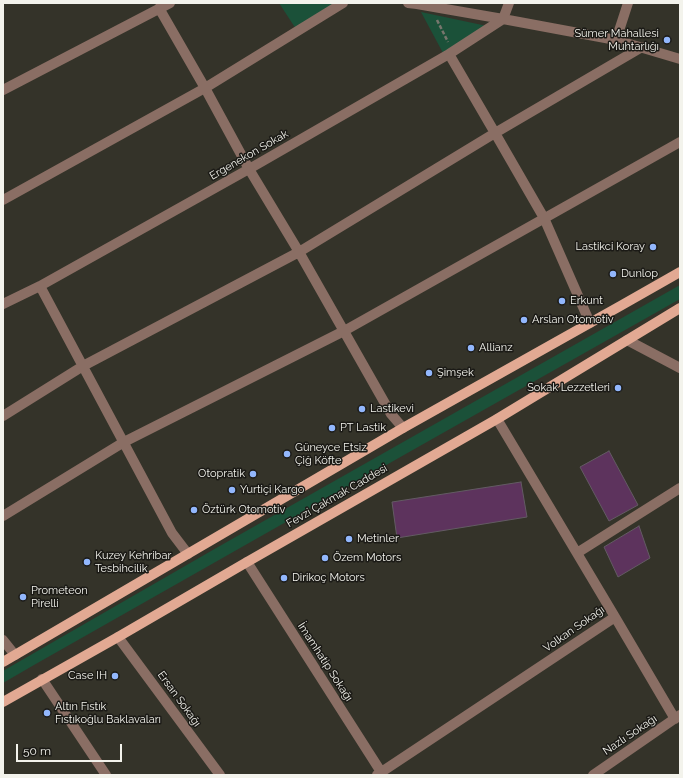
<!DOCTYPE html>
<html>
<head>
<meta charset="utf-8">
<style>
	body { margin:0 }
	#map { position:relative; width:683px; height:778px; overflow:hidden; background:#343329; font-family:Raleway,sans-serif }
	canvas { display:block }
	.frame { position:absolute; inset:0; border:4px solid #f3f3ec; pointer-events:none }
	.scale { position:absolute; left:16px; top:744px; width:106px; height:18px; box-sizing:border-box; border:2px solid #f3f3ec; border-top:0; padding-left:5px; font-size:12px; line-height:14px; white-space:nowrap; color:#f3f3ec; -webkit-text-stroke:3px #1b1a16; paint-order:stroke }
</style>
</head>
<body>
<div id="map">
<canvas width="683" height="778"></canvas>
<div class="frame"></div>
<div class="scale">50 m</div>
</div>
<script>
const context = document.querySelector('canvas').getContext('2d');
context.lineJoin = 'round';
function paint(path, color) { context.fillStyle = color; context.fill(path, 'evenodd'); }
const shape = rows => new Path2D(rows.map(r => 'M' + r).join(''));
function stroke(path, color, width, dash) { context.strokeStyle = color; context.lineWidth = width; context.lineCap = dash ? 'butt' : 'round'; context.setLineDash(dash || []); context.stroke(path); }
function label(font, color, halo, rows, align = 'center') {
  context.font = font + ' Raleway,sans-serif'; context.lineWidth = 3; context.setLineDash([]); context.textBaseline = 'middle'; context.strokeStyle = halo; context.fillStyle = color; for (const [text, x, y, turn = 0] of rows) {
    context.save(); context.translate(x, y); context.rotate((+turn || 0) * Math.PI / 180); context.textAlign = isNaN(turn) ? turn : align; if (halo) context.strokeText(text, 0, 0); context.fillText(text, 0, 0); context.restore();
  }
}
paint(shape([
	[279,3,335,3,296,29],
	[421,12,487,26,443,53],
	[680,285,680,299,411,451,34,665,3,683,3,671,8,668,218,547]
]), '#1b5139');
const building = shape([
	[609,451,638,505,609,521,580,467,609,451],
	[521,482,527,517,397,538,392,502,521,482],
	[639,526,650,558,618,577,604,547,639,526]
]);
paint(building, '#5d335d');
stroke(building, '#635b63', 1);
stroke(shape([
	[437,20,448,42]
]), '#77766d', 2.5, [4, 2]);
stroke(shape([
	[408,3,417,4,503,19,616,40,680,59],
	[159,8,205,88,249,169,299,252,391,414,403,428],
	[616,40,628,3],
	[449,54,495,133,544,218,590,323],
	[3,90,170,3],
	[3,200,205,88,343,3],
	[40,286,172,533,188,554],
	[3,304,40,286,249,169,449,54,503,19,509,3],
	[627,340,680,368],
	[3,416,83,366,299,252,495,133,642,47],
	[3,516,124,442,344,331,680,142],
	[577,553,680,488],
	[247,562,383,775],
	[615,617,675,719],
	[118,637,220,775],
	[3,640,15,655],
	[42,679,106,775],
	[377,775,615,617,497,419],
	[593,775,680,715]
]), '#8a6e64', 10);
stroke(shape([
	[3,662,403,428,622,305,680,272],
	[3,702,118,637,247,562,497,419,680,308]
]), '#e2a993', 10);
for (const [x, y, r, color] of [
	[667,40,4,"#92b7fd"],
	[653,247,4,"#92b7fd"],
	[613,274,4,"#92b7fd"],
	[562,301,4,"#92b7fd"],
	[524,320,4,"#92b7fd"],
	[471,348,4,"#92b7fd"],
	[429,373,4,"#92b7fd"],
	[618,388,4,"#92b7fd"],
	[362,409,4,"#92b7fd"],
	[332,428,4,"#92b7fd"],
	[287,454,4,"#92b7fd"],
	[253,474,4,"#92b7fd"],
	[232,490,4,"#92b7fd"],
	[194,510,4,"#92b7fd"],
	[349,539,4,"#92b7fd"],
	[325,558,4,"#92b7fd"],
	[87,562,4,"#92b7fd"],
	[284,578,4,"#92b7fd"],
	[23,597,4,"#92b7fd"],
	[115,676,4,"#92b7fd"],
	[47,713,4,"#92b7fd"]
]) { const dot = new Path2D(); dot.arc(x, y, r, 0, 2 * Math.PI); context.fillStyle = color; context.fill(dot); stroke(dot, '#1b1a16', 1.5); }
label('11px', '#f3f3ec', '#1b1a16', [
	["Sümer Mahallesi",659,34,"right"],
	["Muhtarlığı",659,47,"right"],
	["Lastikci Koray",645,247,"right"],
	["Dunlop",621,274],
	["Erkunt",570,301],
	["Arslan Otomotiv",532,320],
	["Allianz",479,348],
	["Şimşek",437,373],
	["Sokak Lezzetleri",610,388,"right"],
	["Lastikevi",370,409],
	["PT Lastik",340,428],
	["Güneyce Etsiz",295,448],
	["Çiğ Köfte",295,461],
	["Otopratik",245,474,"right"],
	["Yurtiçi Kargo",240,490],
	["Öztürk Otomotiv",202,510],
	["Metinler",357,539],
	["Kuzey Kehribar",95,556],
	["Tesbihcilik",95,569],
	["Özem Motors",333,558],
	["Dirikoç Motors",292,578],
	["Prometeon",31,591],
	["Pirelli",31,604],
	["Case IH",107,676,"right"],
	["Altın Fıstık",55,707],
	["Fıstıkoğlu Baklavaları",55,720]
], 'left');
label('11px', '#f3f3ec', '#1b1a16', [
	["Ergenekon Sokak",249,155,-30],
	["Fevzi Çakmak Caddesi",337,496,-30],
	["Volkan Sokağı",574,629,-35],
	["İmamhatip Sokağı",325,662,57],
	["Ersan Sokağı",179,699,54],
	["Nazlı Sokağı",630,735,-34]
]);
</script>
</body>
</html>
